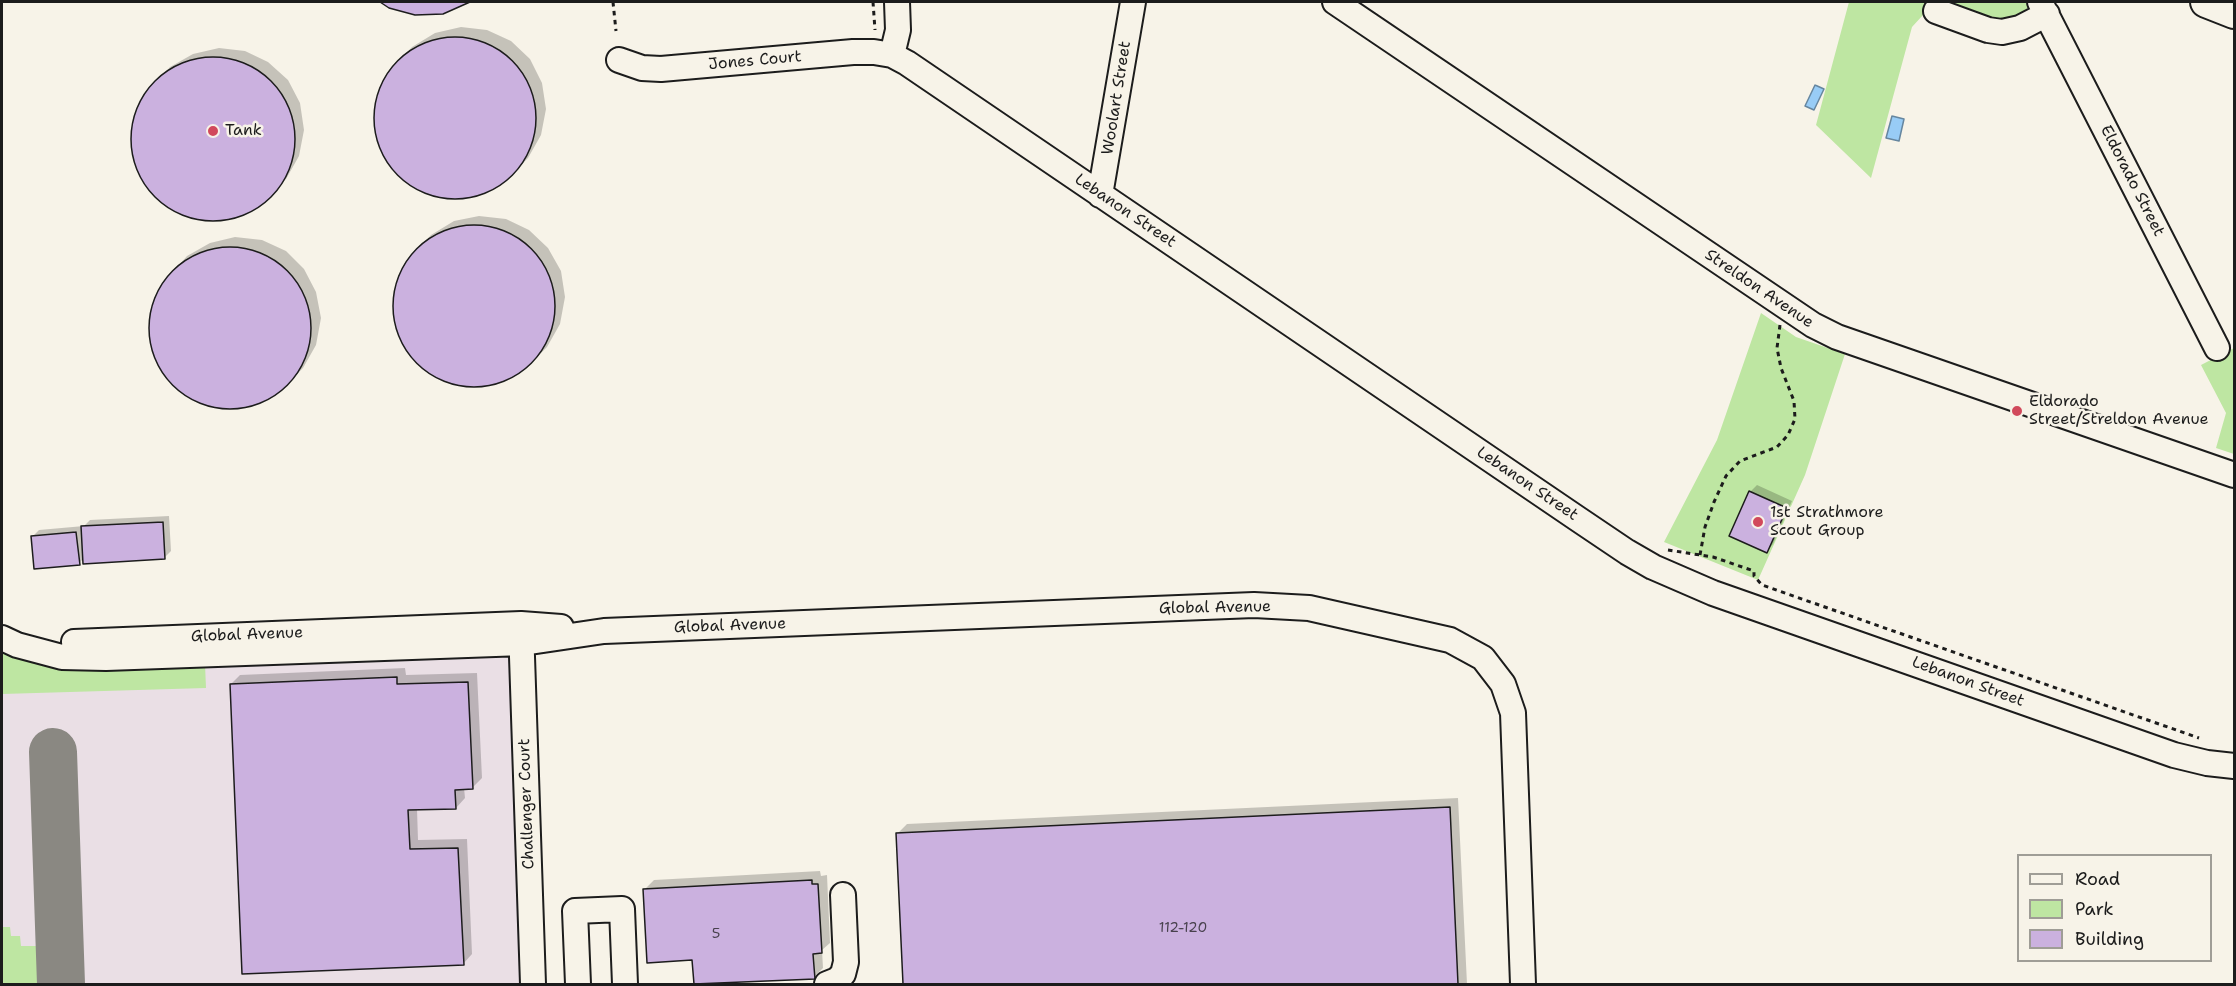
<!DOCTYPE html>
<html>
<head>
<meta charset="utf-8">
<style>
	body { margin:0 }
	#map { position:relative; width:2236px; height:986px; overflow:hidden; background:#f7f3e8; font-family:"Shantell Sans",sans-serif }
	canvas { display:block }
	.frame { position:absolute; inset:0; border:3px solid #1c1c1c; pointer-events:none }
	.legend { position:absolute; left:2017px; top:854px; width:195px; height:108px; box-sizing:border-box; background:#f7f3e8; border:2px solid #9f9d96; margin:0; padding:8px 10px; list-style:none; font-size:18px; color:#1c1c1c }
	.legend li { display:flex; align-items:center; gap:12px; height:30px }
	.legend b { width:30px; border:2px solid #9f9d96 }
</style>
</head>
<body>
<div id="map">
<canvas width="2236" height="986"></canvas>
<div class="frame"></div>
<ul class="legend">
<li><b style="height:8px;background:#f7f3e8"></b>Road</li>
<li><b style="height:16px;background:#bee6a2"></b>Park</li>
<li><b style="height:16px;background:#cbb1df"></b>Building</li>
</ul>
</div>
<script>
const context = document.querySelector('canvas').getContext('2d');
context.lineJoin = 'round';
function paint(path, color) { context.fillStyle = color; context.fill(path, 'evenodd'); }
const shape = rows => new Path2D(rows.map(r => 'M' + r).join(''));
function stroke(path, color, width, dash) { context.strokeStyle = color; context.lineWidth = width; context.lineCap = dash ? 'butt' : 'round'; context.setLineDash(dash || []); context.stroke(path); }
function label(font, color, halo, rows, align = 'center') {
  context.font = font + ' "Shantell Sans",sans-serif'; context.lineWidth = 5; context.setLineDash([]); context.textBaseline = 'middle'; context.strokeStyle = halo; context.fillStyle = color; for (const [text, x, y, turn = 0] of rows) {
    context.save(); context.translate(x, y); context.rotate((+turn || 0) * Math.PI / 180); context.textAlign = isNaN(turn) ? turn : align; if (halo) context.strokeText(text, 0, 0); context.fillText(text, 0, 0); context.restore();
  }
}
paint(shape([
	[2,649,20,658,47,665,535,655,545,984,2,984]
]), '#eadfe5');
paint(shape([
	[1849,2,2027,2,2028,7,2025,13,2010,25,1934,3,1912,27,1871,178,1816,125],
	[1761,313,1796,337,1845,354,1805,475,1758,580,1664,542,1717,440],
	[2234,348,2234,454,2216,448,2226,413,2201,365],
	[2,649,20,658,47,665,205,664,206,688,2,694],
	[2,927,10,927,11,936,20,936,21,946,40,946,42,984,2,984]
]), '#bee6a2');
const water = shape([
	[1815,85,1824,89,1814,110,1805,106,1815,85],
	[1892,116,1904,119,1899,141,1886,138,1892,116]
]);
paint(water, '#98ccf6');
stroke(water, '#66869f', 1.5);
paint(shape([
	[383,2,468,2,390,6],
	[461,27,487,30,511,41,530,59,542,83,546,109,541,135,528,158,518,168,497,186,472,197,445,198,420,191,397,175,382,153,374,127,376,101,385,77,412,47,435,33],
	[219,48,245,51,268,62,288,80,300,103,304,130,299,156,286,179,276,189,255,207,230,217,203,219,177,211,155,196,140,174,132,148,133,122,143,98,170,67,193,54],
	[479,216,506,219,529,230,548,248,561,271,565,297,560,324,547,347,537,357,516,375,491,385,464,386,438,379,416,363,401,341,393,316,394,290,404,265,431,235,454,221],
	[235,237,262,240,286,251,304,269,316,292,321,318,316,345,303,368,293,378,272,396,247,406,220,408,194,400,172,385,157,363,149,337,150,311,160,287,187,256,210,243],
	[1757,485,1792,501,1773,544,1767,551,1750,492],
	[169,516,171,551,164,558,84,558,79,563,32,537,39,530,84,526,90,520],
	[405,668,406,675,477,673,482,778,472,788,464,788,465,798,456,808,417,809,418,840,467,839,472,954,463,964,231,684,240,675],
	[1458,798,1467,984,905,984,898,833,907,824],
	[820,871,821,876,827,875,830,943,822,950,823,968,814,977,694,959,645,889,654,880]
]), '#0003');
stroke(shape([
	[53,752,61,984]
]), '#8a8882', 48);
const building = shape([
	[380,2,470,2,443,14,415,15,389,8,380,2],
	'374 118a81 81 0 1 1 162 0a81 81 0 1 1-162 0Z',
	'131 139a82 82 0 1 1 164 0a82 82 0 1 1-164 0Z',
	'393 306a81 81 0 1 1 162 0a81 81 0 1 1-162 0Z',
	'149 328a81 81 0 1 1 162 0a81 81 0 1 1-162 0Z',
	[1749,491,1787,508,1767,553,1729,536,1749,491],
	[163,522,165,559,83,564,81,526,163,522],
	[76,532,80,565,34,569,31,536,76,532],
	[397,677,397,684,468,682,473,789,455,790,456,809,408,810,410,849,458,848,464,965,242,974,230,684,397,677],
	[1450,807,1458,984,903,984,896,833,1450,807],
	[812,880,812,884,818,884,822,953,813,954,815,979,694,984,692,960,647,963,643,889,812,880]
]);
paint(building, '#cbb1df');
stroke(building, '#1c1c1c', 1.5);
const minor = shape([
	[1335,2,1813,325,1837,337,2234,475],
	[2040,2,2217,348],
	[1936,11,1988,30,2002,32,2020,28,2047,14],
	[892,55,898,30,897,2],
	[619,60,642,68,661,69,853,52,874,52,892,55,907,63,1578,519,1627,552,1653,567,1713,593,2174,755,2207,763,2234,766],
	[1100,195,1133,2],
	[521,627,533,984],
	[2,638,17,645,62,657,106,658,523,643,604,631,1254,605,1309,608,1450,640,1483,658,1503,684,1513,713,1523,984],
	[74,642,521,624,561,627],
	[578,984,575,911,622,909,625,984],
	[827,984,837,980,843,974,846,962,843,895]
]);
const major = shape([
	[2206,2,2234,13]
]);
stroke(minor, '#1c1c1c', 28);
stroke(major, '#1c1c1c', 34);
stroke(shape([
	[613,2,616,31],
	[873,2,875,30],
	[1668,550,1713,557,1754,571,1754,576,1762,585,2199,738],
	[1700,555,1705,527,1714,502,1726,476,1740,461,1777,447,1788,435,1795,419,1794,401,1781,368,1777,348,1780,325]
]), '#1c1c1c', 3, [4.5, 4.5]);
stroke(minor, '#f7f3e8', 24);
stroke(major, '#f7f3e8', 30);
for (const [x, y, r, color] of [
	[213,131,6,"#d1495b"],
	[2017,411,6,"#d1495b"],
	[1758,522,6,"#d1495b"]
]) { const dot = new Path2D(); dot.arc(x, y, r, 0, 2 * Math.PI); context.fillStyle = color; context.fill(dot); stroke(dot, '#f7f3e8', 2); }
label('14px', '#48414d', null, [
	["112-120",1183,928],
	["5",716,934]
]);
label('16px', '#1c1c1c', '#f7f3e8', [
	["Jones Court",755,61,-5],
	["Woolart Street",1117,98,-81],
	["Eldorado Street",2132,181,63],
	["Lebanon Street",1125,211,34],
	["Streldon Avenue",1759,289,34],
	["Lebanon Street",1527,484,34],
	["Global Avenue",1215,608,-1],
	["Global Avenue",730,626,-2],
	["Global Avenue",247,635,-2],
	["Lebanon Street",1968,682,20],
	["Challenger Court",527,804,-92]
]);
label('16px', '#1c1c1c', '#f7f3e8', [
	["Tank",225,131],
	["Eldorado",2029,402],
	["Street/Streldon Avenue",2029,420],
	["1st Strathmore",1770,513],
	["Scout Group",1770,531]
], 'left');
</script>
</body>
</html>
